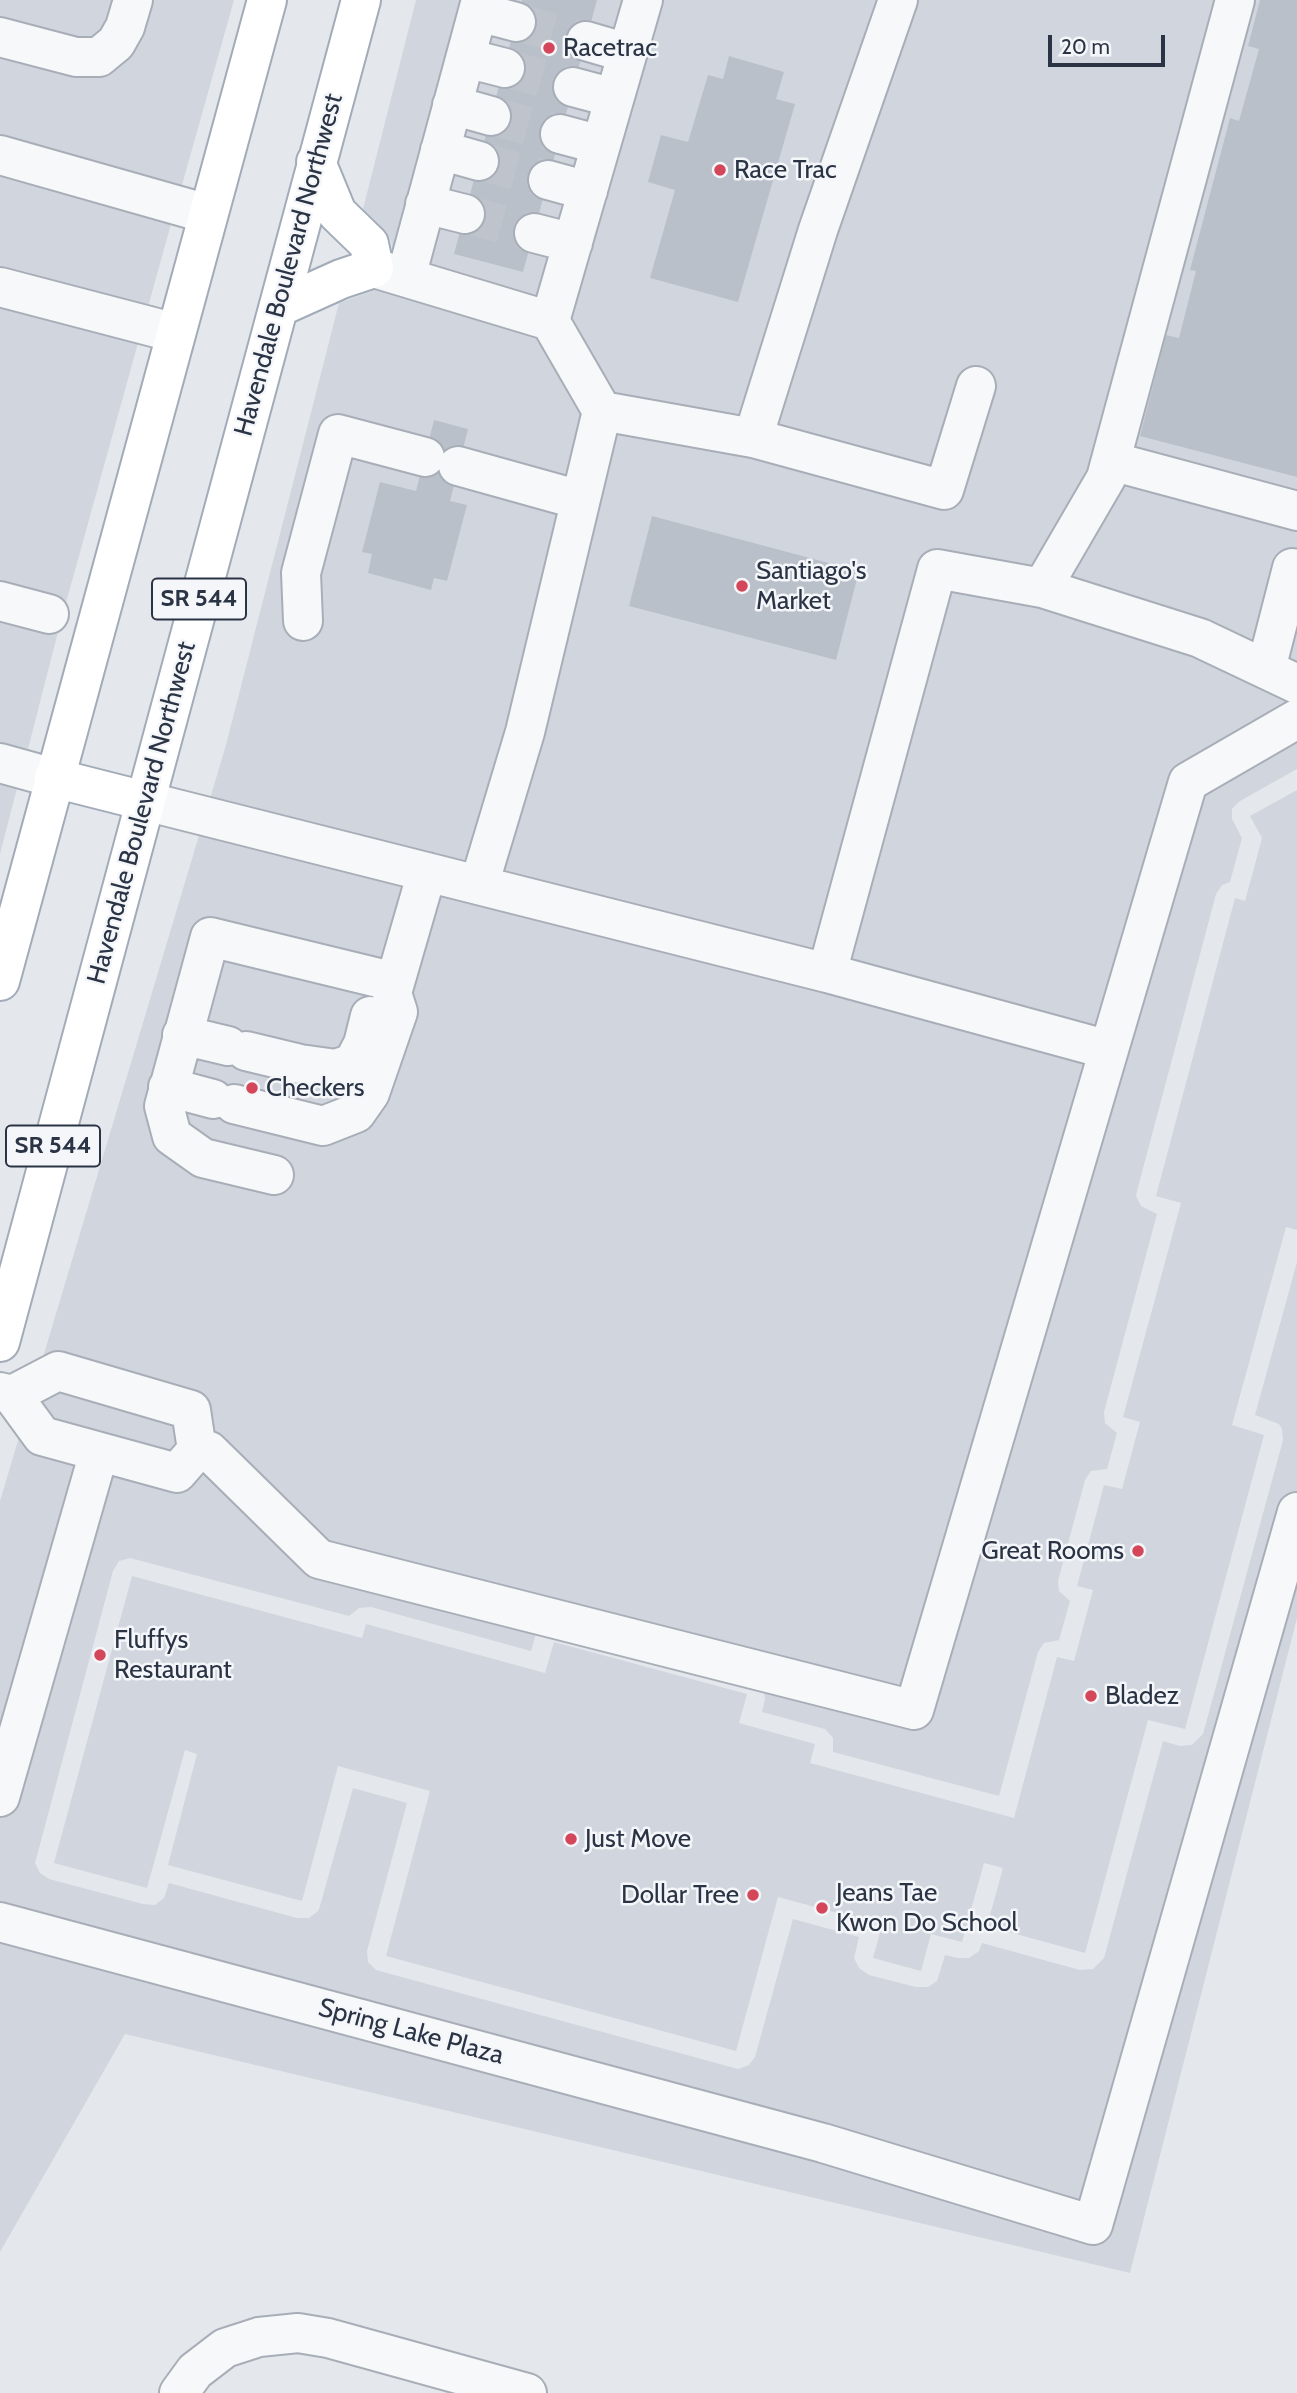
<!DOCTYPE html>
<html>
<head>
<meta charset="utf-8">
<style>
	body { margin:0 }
	#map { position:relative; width:1297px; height:2393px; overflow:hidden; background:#e4e7ec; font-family:Cabin,sans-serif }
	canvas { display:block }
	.scale { position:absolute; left:1048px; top:35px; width:117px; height:32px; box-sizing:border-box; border:4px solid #2a3445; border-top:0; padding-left:9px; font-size:21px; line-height:24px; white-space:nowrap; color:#2a3445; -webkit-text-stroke:5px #f4f6f9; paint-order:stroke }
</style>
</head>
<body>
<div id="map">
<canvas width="1297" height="2393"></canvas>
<div class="scale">20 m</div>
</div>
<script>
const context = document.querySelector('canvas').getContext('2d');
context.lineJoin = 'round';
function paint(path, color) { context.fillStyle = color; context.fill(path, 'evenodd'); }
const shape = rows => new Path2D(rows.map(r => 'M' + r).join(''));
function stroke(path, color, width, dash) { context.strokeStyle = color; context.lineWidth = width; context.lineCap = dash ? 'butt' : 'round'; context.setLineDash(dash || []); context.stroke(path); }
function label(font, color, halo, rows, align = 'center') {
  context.font = font + ' Cabin,sans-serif'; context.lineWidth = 5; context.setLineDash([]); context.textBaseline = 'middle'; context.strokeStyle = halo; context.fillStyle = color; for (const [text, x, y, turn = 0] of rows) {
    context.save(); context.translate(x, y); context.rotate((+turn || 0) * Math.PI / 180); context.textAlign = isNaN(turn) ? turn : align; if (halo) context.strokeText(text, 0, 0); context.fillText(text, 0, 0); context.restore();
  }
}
paint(shape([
	[0,0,234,0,182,185,0,134],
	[416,0,1297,0,1297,769,1240,801,1232,809,1232,819,1242,838,1230,882,1222,885,1216,894,1137,1191,1136,1196,1141,1206,1157,1214,1104,1412,1105,1423,1117,1433,1107,1469,1091,1471,1085,1480,1058,1581,1059,1591,1070,1601,1059,1640,1044,1643,1038,1652,999,1796,833,1752,833,1738,825,1729,762,1712,765,1699,764,1688,541,1628,535,1637,531,1651,371,1607,359,1608,349,1616,130,1558,119,1561,113,1571,35,1863,40,1873,49,1879,143,1904,155,1905,164,1898,169,1883,297,1918,309,1918,318,1911,320,1906,353,1788,407,1803,367,1951,368,1962,376,1970,738,2069,749,2065,755,2057,793,1919,859,1937,854,1958,859,1968,869,1975,916,1987,928,1987,937,1981,945,1955,958,1958,969,1958,979,1951,982,1943,1080,1970,1093,1969,1104,1958,1163,1741,1180,1746,1192,1745,1203,1734,1283,1440,1282,1429,1279,1424,1255,1415,1297,1262,1297,1618,1130,2273,125,2034,0,2252,0,1501,226,745,339,303,381,288,395,263,391,241,385,231,363,209],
	[0,176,171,224,59,628,28,749,0,742],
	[0,784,17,788,0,854],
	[1297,790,1297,1230,1286,1227,1232,1425,1264,1435,1185,1729,1148,1720,1085,1953,987,1926,1003,1868,984,1863,962,1942,931,1934,921,1971,873,1958,882,1925,778,1897,736,2051,386,1956,430,1791,338,1766,302,1901,168,1865,197,1754,185,1750,147,1888,54,1863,132,1576,362,1638,366,1624,545,1673,554,1642,747,1694,739,1723,815,1744,810,1763,1014,1818,1057,1657,1074,1661,1093,1590,1077,1586,1104,1485,1122,1489,1140,1422,1123,1417,1181,1203,1156,1196,1235,898,1245,901,1262,838,1250,816]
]), '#d1d6de');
paint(shape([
	[522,0,597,0,523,272,454,254],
	[1260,0,1297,0,1297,477,1140,436,1166,335,1179,338,1196,271,1190,270,1230,118,1239,121,1259,49,1248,46],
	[729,56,784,72,776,99,795,104,738,302,650,278,675,190,648,182,661,135,688,142,708,75,723,79],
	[434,420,468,429,450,501,467,505,447,581,434,578,431,590,368,573,372,554,362,552,380,482,416,491],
	[652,516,859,571,836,660,629,606]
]), '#bac0ca');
stroke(shape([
	[516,22,586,41],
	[505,68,573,87],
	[491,116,560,134],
	[479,161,548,180],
	[465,214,534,233]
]), '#bfc3cb', 38, [38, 19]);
const minor = shape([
	[478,12,516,22],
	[0,37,76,57,99,57,116,43,125,27,133,0],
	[586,41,627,53],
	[466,58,505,68],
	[573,87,614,98],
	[452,105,491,116],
	[560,134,601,145],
	[440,150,479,161],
	[0,155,208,214],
	[548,180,588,191],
	[425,204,465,214],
	[534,233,573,243],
	[374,268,550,321,643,0],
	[406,277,481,0],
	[0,287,176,333],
	[550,321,602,411,753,438,818,230,898,0],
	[753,438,944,490,976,386],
	[1111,461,1297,511],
	[458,466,580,500],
	[1042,588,1200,638,1297,684],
	[0,601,49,614],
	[303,621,301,573,338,434,425,457],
	[1266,669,1292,568,1297,570],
	[0,763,54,778],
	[145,801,827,973,937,569,1042,588,1106,478,1235,0],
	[479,885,525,732,602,411],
	[827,973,1109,1050],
	[182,1035,228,1046],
	[246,1051,300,1064,336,1069,353,1063,363,1044,370,1016],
	[168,1087,213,1099],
	[234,1104,323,1126,356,1113,370,1093,398,1012,392,993,427,872],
	[274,1175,203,1158,172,1136,164,1106,210,937,395,982],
	[0,1392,12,1395,42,1436,177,1473,197,1450,191,1410,58,1371,12,1395],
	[197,1450,209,1451,319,1559,914,1710,1188,782,1297,719],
	[0,1797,99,1452],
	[0,1922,823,2143,1093,2225,1297,1512],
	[179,2393,195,2371,225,2348,259,2337,298,2333,328,2338,527,2393]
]);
const major = shape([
	[279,307,341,279,374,268,369,244,337,213,316,162],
	[54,778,145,801],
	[0,981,267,0],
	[0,1342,361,0]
]);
stroke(minor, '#a8aeb7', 42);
stroke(major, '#a2abb8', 42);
stroke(minor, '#f7f8fa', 38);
stroke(major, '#fff', 38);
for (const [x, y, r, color] of [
	[549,48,7,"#d44659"],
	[720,170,7,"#d44659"],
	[742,586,7,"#d44659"],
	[252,1088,7,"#d44659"],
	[1138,1551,7,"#d44659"],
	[100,1655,7,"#d44659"],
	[1091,1696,7,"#d44659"],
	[571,1839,7,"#d44659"],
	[753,1895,7,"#d44659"],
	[822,1908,7,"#d44659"]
]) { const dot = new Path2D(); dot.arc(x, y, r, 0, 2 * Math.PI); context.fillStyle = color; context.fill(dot); stroke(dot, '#f4f6f9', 2.5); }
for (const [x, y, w] of [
	[199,599,94],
	[53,1146,94]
]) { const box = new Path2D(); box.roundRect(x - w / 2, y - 20.5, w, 41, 5); context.fillStyle = '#f4f6f9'; context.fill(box); stroke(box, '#2a3445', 2); }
label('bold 24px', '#2a3445', null, [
	["SR 544",199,599],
	["SR 544",53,1146]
]);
label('26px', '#2a3445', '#f4f6f9', [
	["Racetrac",563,48],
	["Race Trac",734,170],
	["Santiago's",756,571],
	["Market",756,601],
	["Checkers",266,1088],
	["Great Rooms",1124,1551,"right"],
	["Fluffys",114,1640],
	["Restaurant",114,1670],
	["Bladez",1105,1696],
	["Just Move",585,1839],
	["Jeans Tae",836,1893],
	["Kwon Do School",836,1923],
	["Dollar Tree",739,1895,"right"]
], 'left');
label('26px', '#2a3445', '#f4f6f9', [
	["Havendale Boulevard Northwest",289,265,-75],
	["Havendale Boulevard Northwest",142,813,-75],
	["Spring Lake Plaza",411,2032,15]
]);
</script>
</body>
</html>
